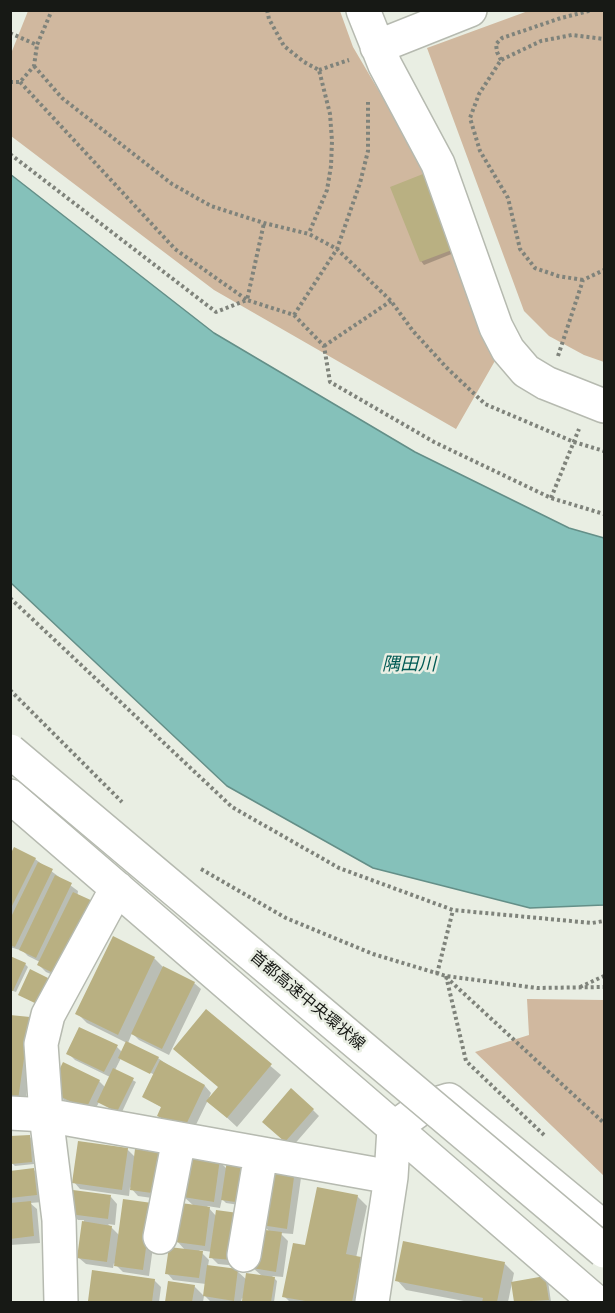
<!DOCTYPE html>
<html>
<head>
<meta charset="utf-8">
<style>
	body { margin:0 }
	#map { position:relative; width:615px; height:1313px; overflow:hidden; background:#e9eee3; font-family:"DejaVu Sans",sans-serif }
	canvas { display:block }
	.frame { position:absolute; inset:0; border:12px solid #171915; pointer-events:none }
</style>
</head>
<body>
<div id="map">
<canvas width="615" height="1313"></canvas>
<div class="frame"></div>
</div>
<script>
const context = document.querySelector('canvas').getContext('2d');
context.lineJoin = 'round';
function paint(path, color) { context.fillStyle = color; context.fill(path, 'evenodd'); }
const shape = rows => new Path2D(rows.map(r => 'M' + r).join(''));
function stroke(path, color, width, dash) { context.strokeStyle = color; context.lineWidth = width; context.lineCap = dash ? 'butt' : 'round'; context.setLineDash(dash || []); context.stroke(path); }
function label(font, color, halo, rows, align = 'center') {
  context.font = font + ' "DejaVu Sans","Noto Sans JP",sans-serif'; context.lineWidth = 5; context.setLineDash([]); context.textBaseline = 'middle'; context.strokeStyle = halo; context.fillStyle = color; for (const [text, x, y, turn = 0] of rows) {
    context.save(); context.translate(x, y); context.rotate((+turn || 0) * Math.PI / 180); context.textAlign = isNaN(turn) ? turn : align; if (halo) context.strokeText(text, 0, 0); context.fillText(text, 0, 0); context.restore();
  }
}
paint(shape([
	[28,11,340,11,353,47,426,171,482,337,496,359,456,429,214,290,11,136,10,56],
	[528,11,604,11,604,362,584,355,549,336,524,311,427,48],
	[527,999,604,1000,604,1176,475,1052,529,1035]
]), '#d0b89f');
const water = shape([
	[10,174,214,333,415,452,569,528,604,538,604,905,530,908,373,868,227,786,11,583,10,174]
]);
paint(water, '#85c1ba');
stroke(water, '#648f88', 1.5);
paint(shape([
	[422,176,425,179,454,253,424,265,421,261],
	[10,859,35,859,78,891,66,981,46,972,39,965,40,962,28,956,23,951,10,947],
	[113,938,154,958,164,968,194,983,201,989,169,1055,139,1040,132,1033,128,1043,158,1058,181,1075,205,1086,211,1093,208,1100,219,1088,206,1011,281,1075,237,1127,208,1100,191,1135,166,1122,159,1115,163,1108,144,1097,157,1076,121,1058,115,1070,136,1082,121,1114,99,1102,93,1114,58,1097,64,1064,99,1081,106,1088,110,1077,75,1060,68,1053,117,1047,122,1052,127,1043,87,1023,77,1013],
	[25,964,28,967,16,992,10,990],
	[29,1019,35,1025,25,1106,10,1104],
	[313,1110,319,1116,292,1147,271,1128],
	[29,1136,32,1139,34,1164,15,1166,12,1163],
	[127,1149,136,1158,166,1200,138,1196,130,1187,129,1196,80,1189,74,1182],
	[219,1161,227,1169,246,1206,226,1203,222,1199,220,1208,207,1206,216,1216,238,1266,218,1264,211,1257,212,1252,199,1250,209,1260,208,1266,237,1271,247,1280,262,1276,253,1268,270,1232,262,1224,294,1172,301,1178,293,1234,280,1233,288,1241,283,1277,272,1276,277,1281,274,1302,246,1302,242,1298,241,1302,211,1302,205,1296,206,1284,173,1280,167,1273,186,1251,177,1241,194,1206,184,1197],
	[34,1170,41,1177,43,1202,30,1203,37,1209,40,1243,10,1245,10,1172],
	[357,1196,367,1206,356,1258,360,1258,370,1268,363,1302,290,1302,284,1296,306,1247],
	[111,1197,117,1204,115,1225,108,1224,120,1236,158,1211,149,1276,123,1272,114,1263,113,1268,86,1264,79,1258,84,1220,78,1220,71,1213],
	[504,1263,514,1273,508,1302,469,1302,406,1290,397,1280],
	[545,1278,548,1281,551,1302,516,1302,512,1283],
	[154,1280,161,1287,159,1302,92,1302,90,1300],
	[169,1283,194,1286,204,1296,203,1302,166,1302]
]), '#0003');
paint(shape([
	[423,174,452,250,420,262,390,187],
	[14,847,36,858,10,910,10,855],
	[38,862,53,869,15,947,10,945,10,919],
	[55,875,72,883,36,958,19,950],
	[73,892,95,902,59,976,37,965],
	[113,936,155,957,118,1035,75,1014],
	[10,956,26,963,13,991,10,990],
	[163,966,195,982,162,1049,131,1034],
	[30,969,52,980,39,1005,18,995],
	[206,1009,272,1064,227,1118,206,1101,218,1087,173,1049],
	[10,1015,30,1017,18,1100,10,1099],
	[79,1027,118,1045,104,1072,66,1054],
	[126,1041,159,1057,150,1074,118,1058],
	[160,1060,205,1085,184,1129,157,1116,161,1107,142,1097],
	[63,1062,100,1080,86,1109,49,1091],
	[113,1068,134,1078,117,1112,97,1102],
	[291,1088,314,1109,285,1142,262,1122],
	[30,1135,32,1162,11,1164,10,1136],
	[78,1141,128,1148,122,1190,72,1183],
	[135,1149,165,1153,159,1194,130,1190],
	[189,1155,220,1159,214,1202,183,1197],
	[227,1160,248,1163,243,1203,221,1200],
	[268,1167,295,1170,287,1229,261,1225],
	[34,1168,37,1195,10,1198,10,1171],
	[317,1187,358,1195,346,1254,361,1257,352,1302,311,1302,282,1297,293,1243,305,1245],
	[73,1190,111,1195,108,1219,69,1214],
	[123,1199,152,1203,143,1270,114,1266],
	[31,1201,34,1236,10,1239,10,1203],
	[181,1203,210,1207,205,1246,175,1242],
	[216,1210,238,1213,232,1260,209,1258],
	[82,1221,112,1226,107,1262,77,1258],
	[257,1229,282,1232,276,1272,252,1268],
	[403,1241,505,1262,497,1302,482,1302,483,1298,395,1281],
	[169,1247,203,1251,199,1278,165,1274],
	[207,1265,238,1269,234,1301,203,1296],
	[92,1270,155,1279,152,1302,88,1301],
	[246,1273,275,1277,271,1302,242,1301],
	[545,1276,549,1300,514,1302,511,1282],
	[168,1281,195,1285,192,1302,165,1302]
]), '#b9b082');
const minor = shape([
	[363,10,385,65,438,164,496,327,508,350,526,371,546,383,604,406],
	[377,47,470,10],
	[10,796,596,1302],
	[10,1113,46,1115,391,1177],
	[160,1237,179,1139],
	[244,1255,261,1154],
	[61,1302,59,1220,46,1115,41,1044,48,1015,117,888],
	[372,1302,391,1177,394,1128,420,1109,449,1100,604,1228]
]);
stroke(minor, '#b6bab0', 36);
stroke(shape([
	[267,10,269,19,284,46,304,62,319,70,330,114,332,141,331,166,327,190,309,233],
	[10,33,37,45,52,10],
	[501,60,497,52,496,44,502,38,561,18,592,10],
	[34,66,62,98,172,184,211,206,264,223,309,234,337,249,391,301,413,331,447,368,485,404,574,442,604,451],
	[319,70,349,60],
	[10,82,20,82,34,66,37,45],
	[20,82,175,249,247,300,264,223],
	[10,154,216,312,247,300,294,315,324,346,330,382,434,442,551,498,604,514],
	[583,280,558,276,535,268,520,249,508,198,480,151,470,118,479,94,501,60,541,41,572,35,604,39],
	[294,315,337,249,360,183,368,151,368,102],
	[324,346,391,301],
	[558,356,583,280,604,270],
	[551,498,579,429],
	[10,598,232,807,339,868,453,910,592,923,604,921],
	[10,690,122,802],
	[201,869,286,918,373,954,446,976,537,988,604,987],
	[437,974,453,910],
	[446,976,466,1061,544,1135],
	[446,977,604,1123],
	[580,987,604,976]
]), '#7f837b', 4, [3, 3]);
stroke(minor, '#fff', 33);
const highwayBridge = shape([
	[10,751,604,1251]
]);
stroke(highwayBridge, '#b6bab0', 36, []);
stroke(highwayBridge, '#fff', 33);
label('16px', '#171915', '#e9eee3', [
	["首都高速中央環状線",307,1001,40]
]);
label('italic 18px', '#005a54', '#e9eee3', [
	["隅田川",409,665]
]);
</script>
</body>
</html>
